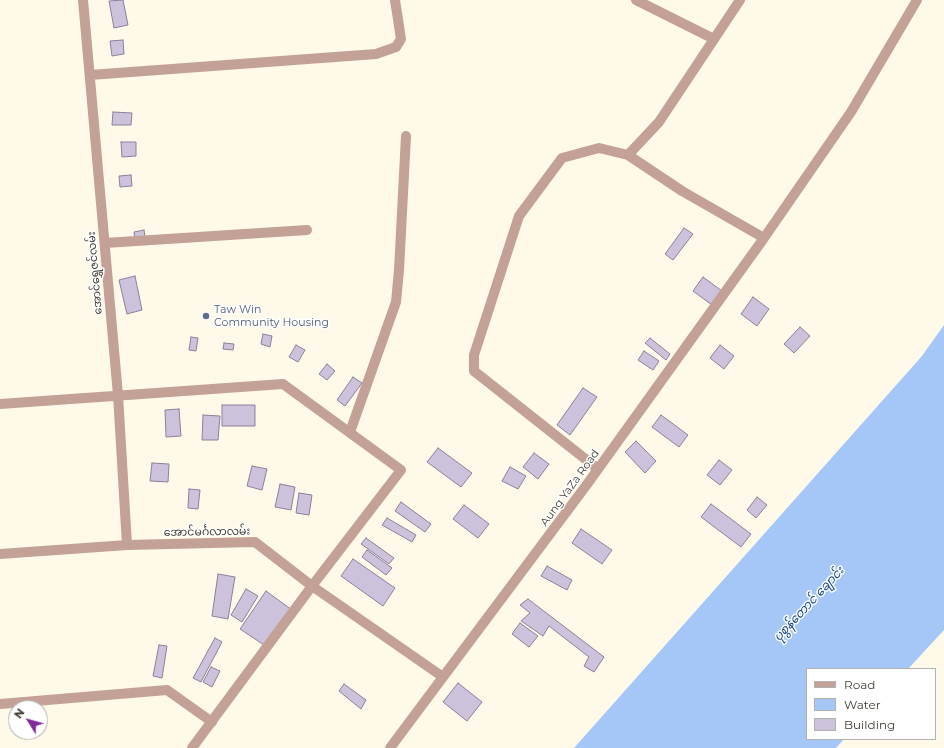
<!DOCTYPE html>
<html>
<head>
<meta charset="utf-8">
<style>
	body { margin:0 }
	#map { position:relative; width:944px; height:748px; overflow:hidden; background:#fff9e9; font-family:Montserrat,sans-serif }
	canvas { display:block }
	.legend { position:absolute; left:806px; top:668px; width:130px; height:72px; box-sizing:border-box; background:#fff; border:1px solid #b3b1ad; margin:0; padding:5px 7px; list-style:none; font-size:12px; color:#403c31 }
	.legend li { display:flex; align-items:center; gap:8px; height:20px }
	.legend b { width:20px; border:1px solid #b3b1ad }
	.north { position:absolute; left:8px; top:700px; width:40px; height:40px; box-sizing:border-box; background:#fff; border:1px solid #b3b1ad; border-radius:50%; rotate:307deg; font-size:11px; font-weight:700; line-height:16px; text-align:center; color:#403c31 }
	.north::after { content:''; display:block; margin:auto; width:14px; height:18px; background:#812997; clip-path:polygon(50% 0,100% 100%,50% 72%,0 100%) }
</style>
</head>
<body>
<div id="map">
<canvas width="944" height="748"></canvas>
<ul class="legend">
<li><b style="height:5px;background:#c4a196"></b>Road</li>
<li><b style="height:11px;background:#a4c7f8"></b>Water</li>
<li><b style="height:11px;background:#ccc2dc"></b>Building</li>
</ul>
<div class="north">N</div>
</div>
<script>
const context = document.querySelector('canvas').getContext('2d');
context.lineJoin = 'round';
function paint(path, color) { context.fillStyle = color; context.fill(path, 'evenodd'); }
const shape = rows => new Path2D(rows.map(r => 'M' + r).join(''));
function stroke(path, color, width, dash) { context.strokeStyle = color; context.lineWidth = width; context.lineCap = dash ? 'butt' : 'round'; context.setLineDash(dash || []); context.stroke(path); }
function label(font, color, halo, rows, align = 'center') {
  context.font = font + ' Montserrat,"Noto Sans Myanmar",sans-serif'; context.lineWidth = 3; context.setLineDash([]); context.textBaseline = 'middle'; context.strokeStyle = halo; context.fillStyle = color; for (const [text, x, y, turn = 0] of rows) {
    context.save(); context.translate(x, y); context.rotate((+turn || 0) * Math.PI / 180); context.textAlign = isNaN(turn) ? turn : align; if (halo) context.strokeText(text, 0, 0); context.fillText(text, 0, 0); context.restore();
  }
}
paint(shape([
	[944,325,944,630,908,669,807,669,807,739,844,739,836,748,574,748,922,356]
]), '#a4c7f8');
const building = shape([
	[123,0,128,25,114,28,109,1,123,0],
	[123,40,124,54,112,56,110,41,123,40],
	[113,112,132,113,131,125,112,125,113,112],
	[121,142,136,142,136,156,122,157,121,142],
	[131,175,132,186,120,187,119,176,131,175],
	[684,228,693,234,673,260,665,254,684,228],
	[144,230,145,237,135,239,134,232,144,230],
	[135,276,142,310,127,314,119,280,135,276],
	[703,277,722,291,712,305,693,291,703,277],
	[753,297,769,309,757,326,741,314,753,297],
	[800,327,810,336,794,353,784,344,800,327],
	[263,334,272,336,270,347,261,344,263,334],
	[191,337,198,338,196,351,189,350,191,337],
	[650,338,670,354,666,360,645,343,650,338],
	[224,343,234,344,233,350,223,349,224,343],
	[296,345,305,350,298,362,289,357,296,345],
	[720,345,734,356,724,369,710,358,720,345],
	[644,351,659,361,653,370,638,360,644,351],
	[327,364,335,371,327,380,319,374,327,364],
	[353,377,362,383,345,406,337,400,353,377],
	[583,388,597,397,570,435,557,425,583,388],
	[222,405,255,405,255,426,222,426,222,405],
	[179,409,181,436,166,437,165,410,179,409],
	[203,415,220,416,218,440,202,440,203,415],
	[661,415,688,435,679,447,652,427,661,415],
	[636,441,656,461,645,473,625,452,636,441],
	[438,448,472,473,461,487,427,462,438,448],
	[534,453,549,464,538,479,523,467,534,453],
	[719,460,732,470,720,485,707,475,719,460],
	[152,463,169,464,168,482,150,481,152,463],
	[252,466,267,469,262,490,247,486,252,466],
	[510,467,526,476,518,489,502,481,510,467],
	[280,484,295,487,291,510,275,507,280,484],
	[189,489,200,490,198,509,188,508,189,489],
	[299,493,312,495,309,515,296,513,299,493],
	[757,497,767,505,756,518,747,510,757,497],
	[401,502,431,524,425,532,395,511,401,502],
	[711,504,751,534,741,547,701,517,711,504],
	[464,505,489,524,478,538,453,519,464,505],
	[387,518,416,535,412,542,382,525,387,518],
	[581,529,612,550,602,564,572,543,581,529],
	[366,538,394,558,389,564,361,544,366,538],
	[367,550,392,568,386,575,362,557,367,550],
	[353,559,395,588,383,606,341,576,353,559],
	[547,566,572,580,567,590,541,576,547,566],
	[218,574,235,577,228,619,212,616,218,574],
	[246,589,258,596,242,622,231,615,246,589],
	[266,591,292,610,267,647,240,629,266,591],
	[528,599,604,657,594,672,584,666,589,657,549,626,543,636,521,621,530,613,520,605,528,599],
	[520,623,538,636,529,647,512,634,520,623],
	[215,638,222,642,201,682,193,678,215,638],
	[159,645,167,646,162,678,153,676,159,645],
	[211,667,220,671,212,687,203,682,211,667],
	[458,683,482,702,467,721,443,702,458,683],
	[344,684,366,700,361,709,339,691,344,684]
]);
paint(building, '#ccc2dc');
stroke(building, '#8b8199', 1);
stroke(shape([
	[83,0,118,395,127,545],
	[636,0,714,39],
	[90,75,376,54,396,47,401,39,395,0],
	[628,155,659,122,740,0],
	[105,243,307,230],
	[0,404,283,384,401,470,312,586,192,748],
	[350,432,396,302,399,270,406,136],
	[598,469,474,371,474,355,519,216,562,158,599,148,628,155,682,191,764,238,851,112,917,0],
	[0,554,127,545,255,542,312,586,443,677],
	[0,704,167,690,212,722],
	[390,748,588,483,764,238]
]), '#c4a196', 10);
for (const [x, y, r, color] of [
	[206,316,4,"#5c6f8a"]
]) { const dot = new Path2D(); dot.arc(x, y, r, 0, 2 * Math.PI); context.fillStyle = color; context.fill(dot); stroke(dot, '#fff', 1.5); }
label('11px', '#403c31', '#fff', [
	["အောင်ရွှေဇင်လမ်း",95,273,-95],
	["Aung YaZa Road",570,488,-54],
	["အောင်မင်္ဂလာလမ်း",207,532,-1]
]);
label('11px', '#4e5e75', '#fff', [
	["Taw Win",214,310],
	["Community Housing",214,323]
], 'left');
label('italic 12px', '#0b448a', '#fff', [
	["ပုစွန်တောင် ချောင်း",809,604,-47]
]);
</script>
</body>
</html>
